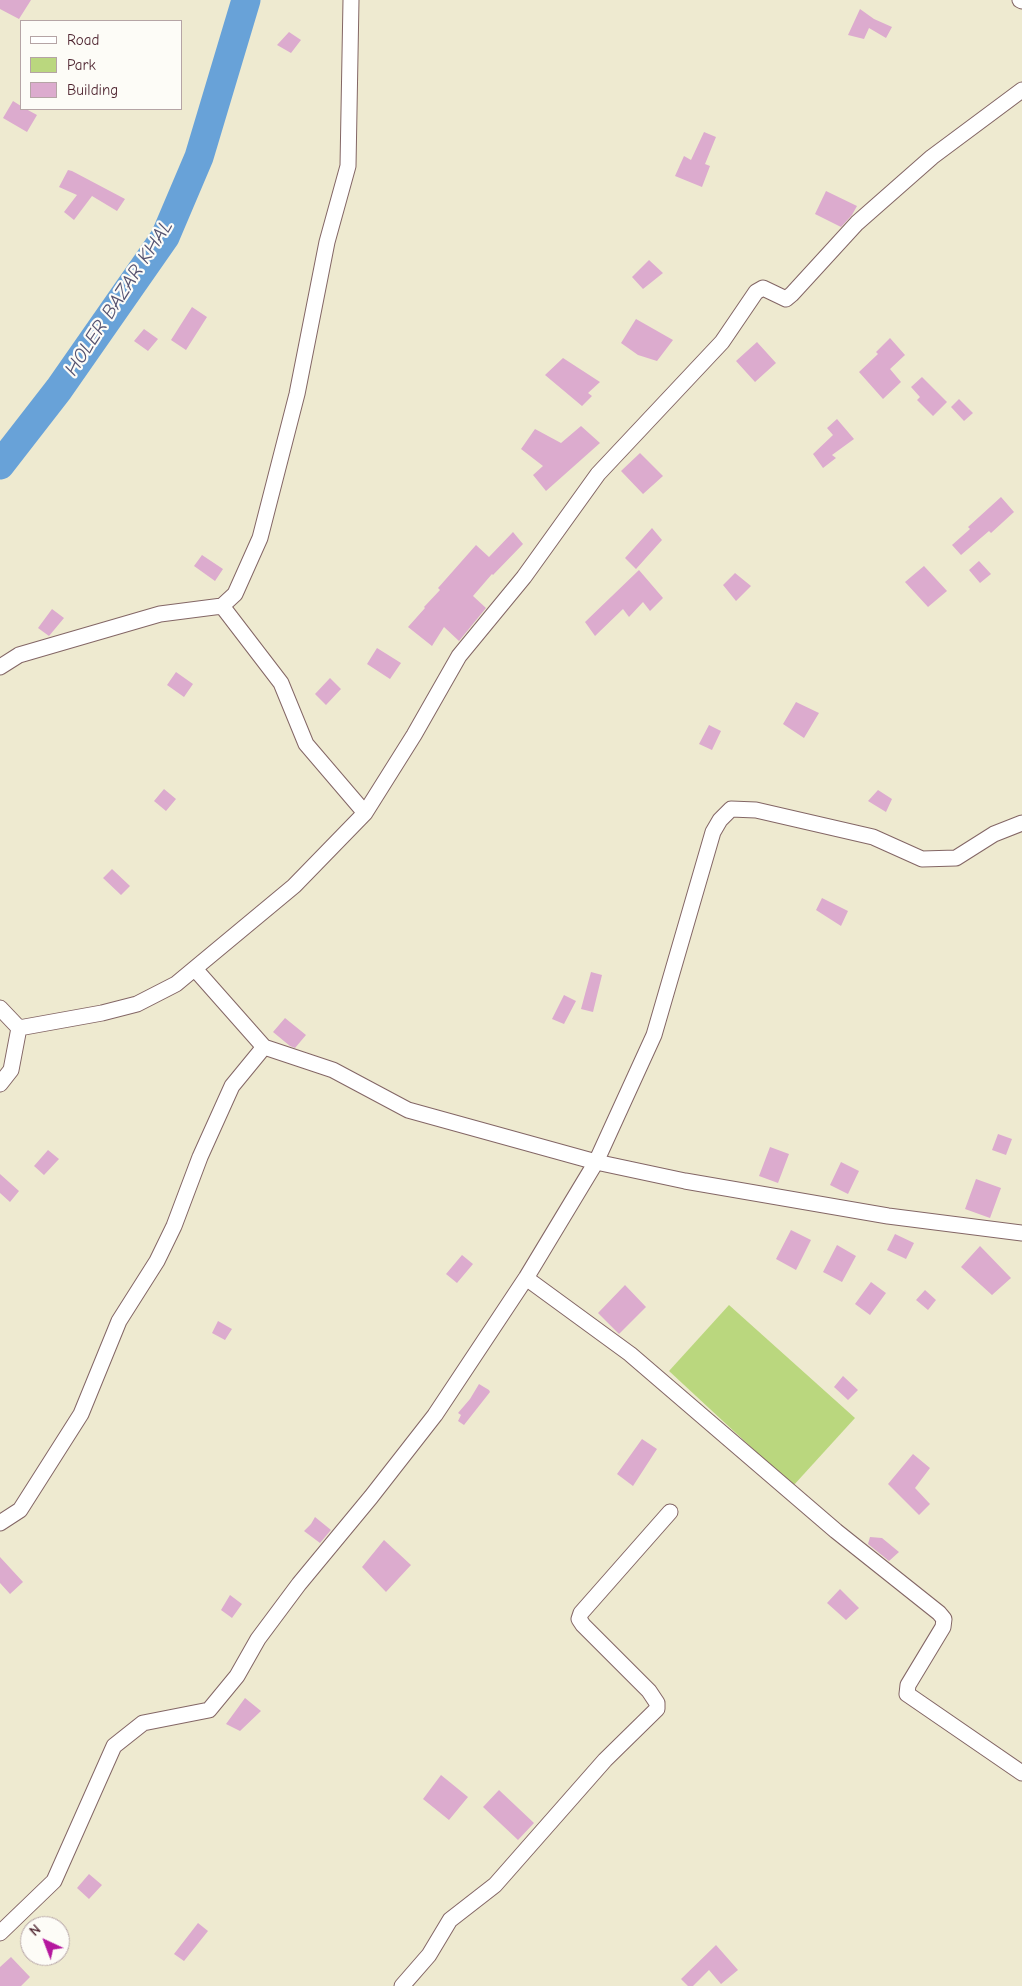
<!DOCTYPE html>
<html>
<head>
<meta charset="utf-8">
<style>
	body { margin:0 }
	#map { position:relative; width:1022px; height:1986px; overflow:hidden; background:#eeead0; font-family:"Comic Neue",sans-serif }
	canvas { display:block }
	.legend { position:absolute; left:20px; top:20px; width:162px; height:90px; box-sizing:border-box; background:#fdfcf7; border:1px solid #b5a4a5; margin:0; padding:6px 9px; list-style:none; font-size:15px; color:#4a1f2b }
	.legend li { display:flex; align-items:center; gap:10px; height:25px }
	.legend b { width:25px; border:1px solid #b5a4a5 }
	.north { position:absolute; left:20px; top:1916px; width:50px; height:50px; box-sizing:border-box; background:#fdfcf7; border:1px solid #b5a4a5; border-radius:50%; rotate:317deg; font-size:14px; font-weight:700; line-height:20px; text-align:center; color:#4a1f2b }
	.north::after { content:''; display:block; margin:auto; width:18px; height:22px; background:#b5179e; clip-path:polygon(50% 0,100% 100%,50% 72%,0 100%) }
</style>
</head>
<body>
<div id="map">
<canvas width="1022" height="1986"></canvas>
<ul class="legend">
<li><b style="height:6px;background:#fff"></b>Road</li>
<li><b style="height:14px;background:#bad77e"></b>Park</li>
<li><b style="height:14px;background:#dcabce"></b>Building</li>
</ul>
<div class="north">N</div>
</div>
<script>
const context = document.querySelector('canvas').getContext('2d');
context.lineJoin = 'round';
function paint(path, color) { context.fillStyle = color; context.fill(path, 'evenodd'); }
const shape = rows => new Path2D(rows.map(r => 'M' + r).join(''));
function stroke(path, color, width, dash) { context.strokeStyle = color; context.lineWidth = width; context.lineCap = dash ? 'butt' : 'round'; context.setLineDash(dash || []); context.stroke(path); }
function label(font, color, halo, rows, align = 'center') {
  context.font = font + ' "Comic Neue",sans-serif'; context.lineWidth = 4.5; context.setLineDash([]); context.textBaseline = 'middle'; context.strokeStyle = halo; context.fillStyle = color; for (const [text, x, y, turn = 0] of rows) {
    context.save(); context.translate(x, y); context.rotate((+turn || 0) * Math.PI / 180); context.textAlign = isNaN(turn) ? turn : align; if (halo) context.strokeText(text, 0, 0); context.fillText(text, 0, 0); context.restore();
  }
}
paint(shape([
	[729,1305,855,1418,793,1486,669,1371]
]), '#bad77e');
stroke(shape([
	[0,465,59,389,165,237,199,157,246,0]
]), '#68a2d8', 29);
paint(shape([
	[0,0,31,0,19,19,0,9],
	[860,9,874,19,892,27,886,38,869,28,864,39,848,35],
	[289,32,301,40,291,53,277,45],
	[13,101,21,106,21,109,26,109,37,115,27,132,3,118],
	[704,132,716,137,705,164,710,166,702,187,675,176,684,156,691,160],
	[68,170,72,171,125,199,117,211,92,196,74,220,64,212,77,195,59,187],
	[826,191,857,206,852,215,841,227,815,214],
	[649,260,663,273,643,289,632,277],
	[192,307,207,317,186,350,171,340],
	[636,319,673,340,657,361,638,355,621,343],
	[144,329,158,339,148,351,134,341],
	[890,338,905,355,890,369,901,382,883,399,859,372,878,354,876,352],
	[757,342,776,363,755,382,736,361],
	[563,358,600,382,588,393,592,396,582,406,545,375],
	[922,377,947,402,933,416,917,400,920,397,911,387],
	[959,399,973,413,964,421,951,407],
	[837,419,854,439,832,455,836,458,823,468,813,454,833,435,827,428],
	[581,426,600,443,546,491,533,475,543,466,521,449,535,429,561,443],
	[640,453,663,476,643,494,621,471],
	[1001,497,1014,512,991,533,989,531,961,555,952,545,970,529,968,527],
	[652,528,662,540,636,569,625,558],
	[513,532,523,544,493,575,492,574,473,596,486,608,459,641,444,627,432,646,408,627,425,608,424,607,440,590,438,588,476,545,489,557],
	[202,555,223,569,215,581,194,566],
	[979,561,991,574,980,583,969,570],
	[924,566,947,591,928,607,905,582],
	[639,570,663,598,650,611,643,602,629,617,623,609,595,636,585,622],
	[735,573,751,586,736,601,723,585],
	[52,609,64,618,49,636,38,628],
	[377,648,401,663,390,679,367,664],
	[176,672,193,684,184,697,167,685],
	[330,678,341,689,326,705,315,694],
	[796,702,819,713,804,738,783,724],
	[709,725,721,731,712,750,699,744],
	[164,789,176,799,166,811,154,801],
	[878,790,892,799,886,812,868,801],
	[112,869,130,886,121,895,103,878],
	[822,898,848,911,841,926,816,910],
	[591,972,602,975,593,1012,581,1009],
	[564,995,576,1001,564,1024,552,1019],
	[285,1018,306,1035,295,1048,290,1046,273,1032],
	[998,1134,1012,1139,1006,1155,992,1150],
	[770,1147,789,1154,778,1183,759,1176],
	[48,1150,59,1159,44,1175,34,1166],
	[841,1162,859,1171,848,1194,830,1185],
	[0,1174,19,1191,10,1202,0,1193],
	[976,1179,1001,1188,990,1218,965,1209],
	[791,1230,811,1240,796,1270,776,1259],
	[895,1234,914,1243,906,1259,887,1250],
	[837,1245,856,1256,842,1282,823,1272],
	[980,1246,1011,1278,992,1295,961,1267],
	[462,1255,473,1264,457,1283,446,1274],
	[871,1282,886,1293,870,1315,855,1304],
	[625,1285,646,1307,619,1334,598,1313],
	[925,1290,936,1300,928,1310,916,1300],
	[218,1321,232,1329,225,1340,212,1333],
	[843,1376,858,1390,848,1400,834,1387],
	[479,1384,489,1390,490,1392,464,1425,458,1421,461,1415,458,1413,470,1399],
	[642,1439,657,1449,633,1486,617,1474],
	[913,1454,930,1468,915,1488,930,1504,919,1515,888,1484],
	[315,1517,331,1530,320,1543,304,1531,311,1524],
	[870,1537,882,1538,899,1552,889,1561,868,1544],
	[384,1540,411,1565,386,1592,362,1567],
	[0,1557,23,1582,10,1594,0,1583],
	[840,1589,859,1608,846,1620,827,1603],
	[230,1595,242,1604,232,1618,221,1610],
	[245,1698,261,1711,240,1731,226,1724],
	[441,1775,468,1797,449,1820,423,1799],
	[499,1790,534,1823,518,1840,483,1807],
	[89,1874,102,1885,89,1899,77,1888],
	[198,1923,208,1931,184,1961,174,1954],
	[716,1945,738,1970,721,1984,709,1970,693,1986,688,1986,681,1979],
	[11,1957,30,1977,21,1986,0,1986,0,1967]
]), '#dcabce');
const minor = shape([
	[1020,0,1022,1],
	[222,606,281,683,306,744,365,813],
	[0,667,19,655,160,614,222,606,235,594,260,538,297,394,327,242,348,166,351,0],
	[195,969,264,1047],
	[0,1008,19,1028,11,1070,0,1084],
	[19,1028,102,1013,137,1004,176,984,294,886,365,813,414,735,459,656,524,577,598,474,722,342,756,292,763,288,786,299,792,294,857,223,932,157,1022,90],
	[526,1278,630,1354,836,1531,939,1613,944,1619,943,1627,908,1685,907,1694,1022,1773],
	[0,1523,20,1510,81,1414,119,1321,157,1261,174,1226,200,1157,232,1086,264,1047,333,1070,408,1110,596,1162,685,1181,888,1216,1022,1233],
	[0,1933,54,1881,114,1746,143,1723,209,1710,237,1676,258,1639,299,1584,371,1497,435,1415,526,1278,596,1162,654,1035,713,832,720,820,731,809,756,810,873,837,922,859,956,858,994,834,1022,823],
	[402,1986,429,1955,450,1920,495,1885,605,1760,657,1709,657,1703,649,1691,583,1625,579,1619,581,1613,670,1512]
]);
stroke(minor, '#836665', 17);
stroke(minor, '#fff', 15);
label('italic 20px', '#565370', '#fdfcf7', [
	["HOLER BAZAR KHAL",119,298,-57]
]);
</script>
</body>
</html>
